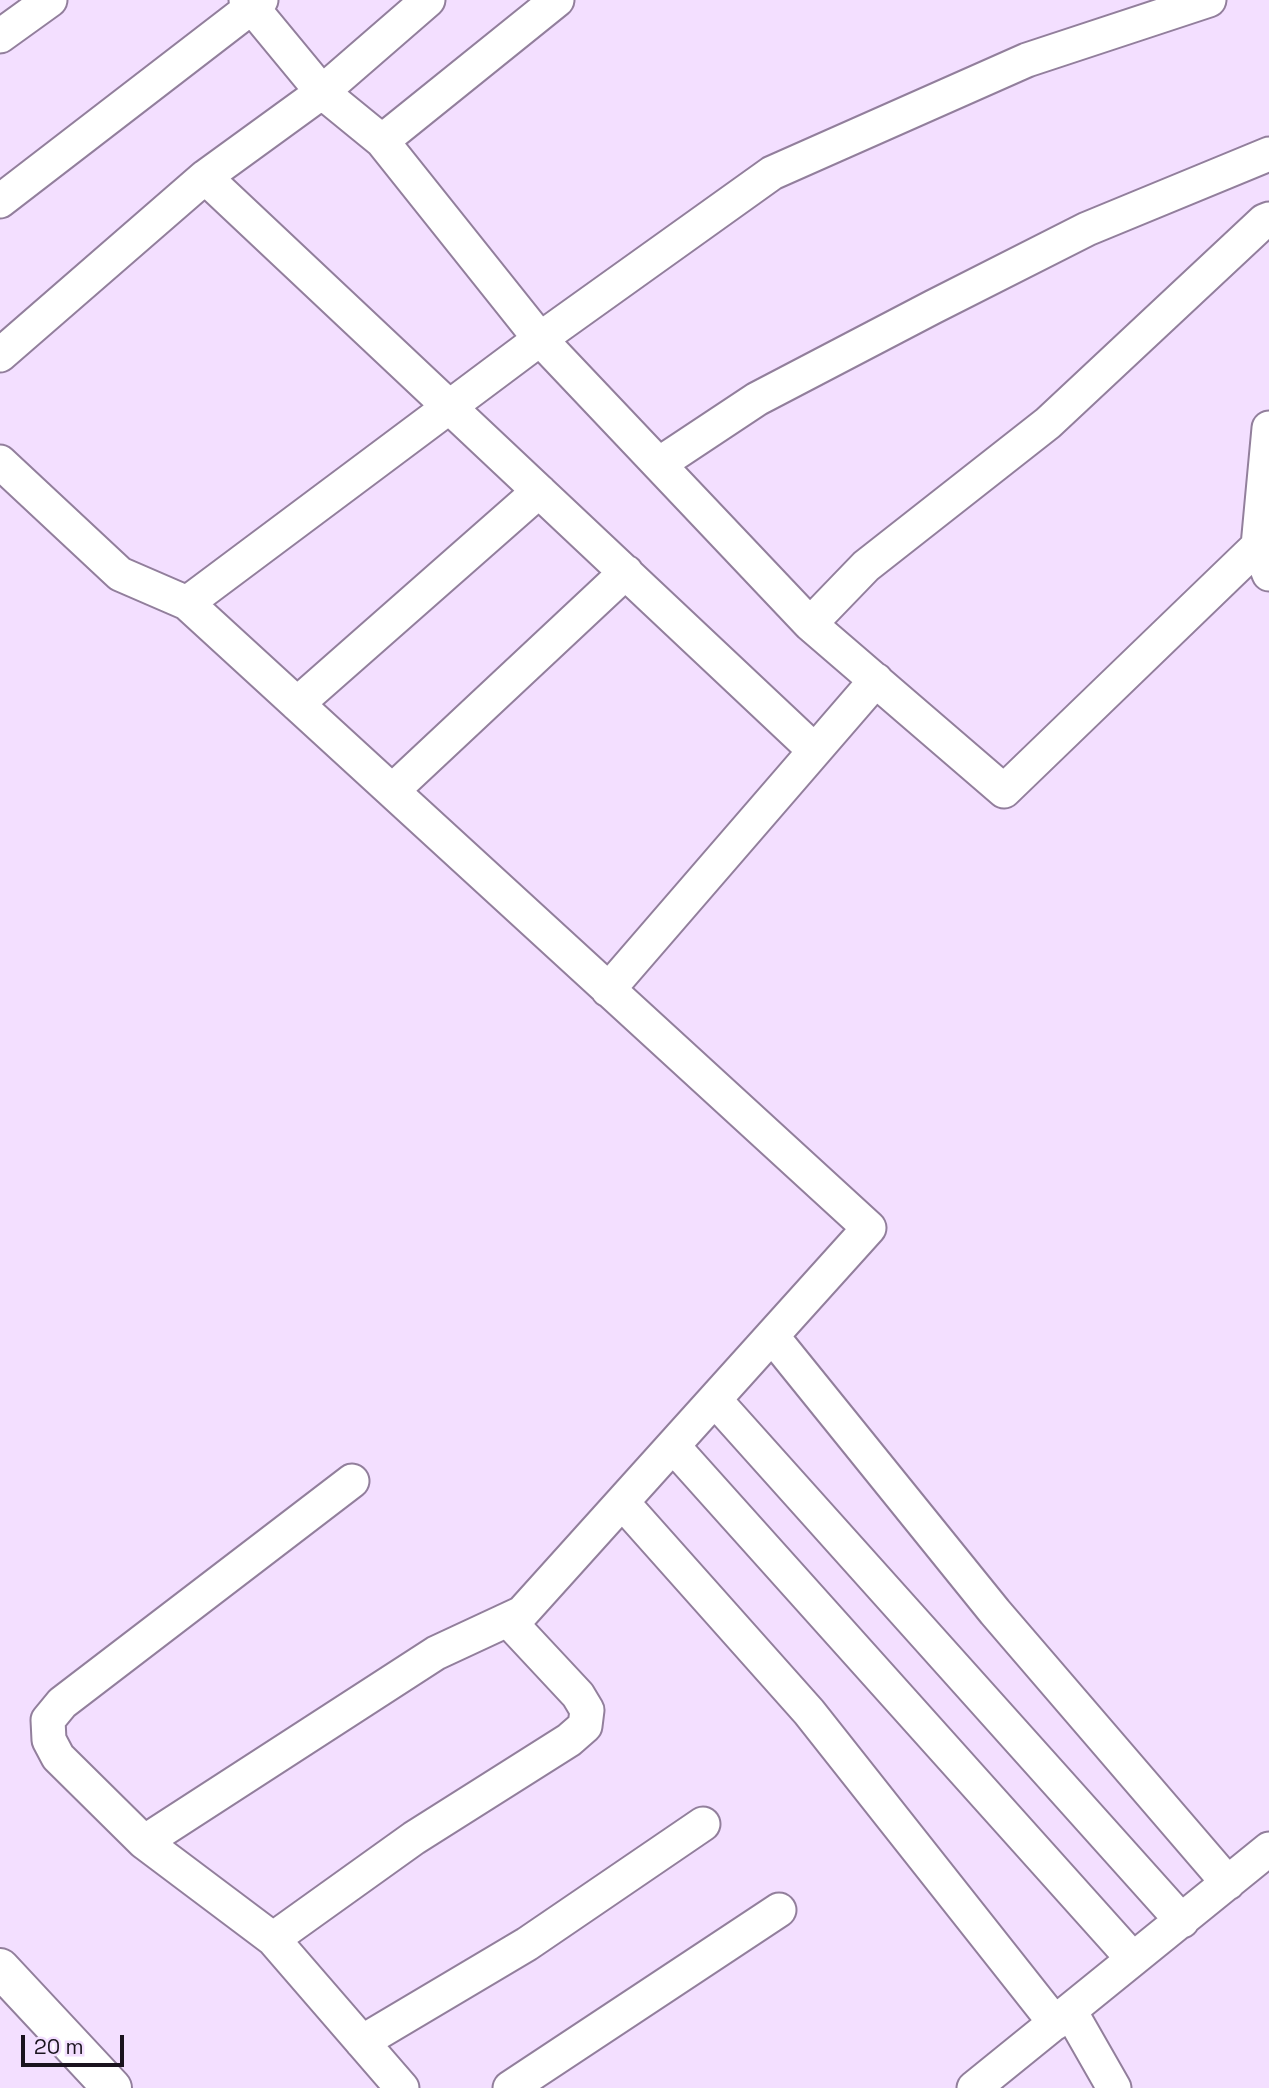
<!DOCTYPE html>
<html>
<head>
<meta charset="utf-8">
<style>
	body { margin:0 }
	#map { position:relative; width:1269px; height:2088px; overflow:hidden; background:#f3dfff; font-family:"Space Grotesk",sans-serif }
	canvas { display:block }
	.scale { position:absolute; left:21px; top:2035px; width:103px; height:32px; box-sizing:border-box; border:4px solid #1a131e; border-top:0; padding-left:9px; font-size:21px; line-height:24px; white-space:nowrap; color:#1a131e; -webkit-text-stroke:5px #f3dfff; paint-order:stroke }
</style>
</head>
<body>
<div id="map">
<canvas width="1269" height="2088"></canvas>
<div class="scale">20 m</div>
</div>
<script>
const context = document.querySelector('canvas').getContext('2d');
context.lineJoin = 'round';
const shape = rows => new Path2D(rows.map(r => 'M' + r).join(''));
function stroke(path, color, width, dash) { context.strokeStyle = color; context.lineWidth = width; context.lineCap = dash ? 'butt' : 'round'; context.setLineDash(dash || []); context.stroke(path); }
const minor = shape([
	[246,0,322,92,382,141],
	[1209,0,1027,60,772,173,540,339,810,624,1004,791,1258,546],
	[0,36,50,0],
	[205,177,814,750],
	[0,201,261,0],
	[0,355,205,177,322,92,428,0],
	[1269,428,1258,546,1269,574],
	[0,462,120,574,187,603],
	[659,464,757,399,933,307,1087,229,1269,154],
	[810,624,866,566,1048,423,1264,221,1269,219],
	[297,704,539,491],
	[392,791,626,572],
	[608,990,876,680],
	[772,1336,995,1612,1228,1883],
	[715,1400,1182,1921],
	[673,1446,1133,1959],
	[622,1502,809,1712,1055,2023],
	[144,1842,58,1757,49,1740,48,1720,62,1703,352,1481],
	[273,1939,414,1838,569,1740,585,1726,587,1710,578,1695,508,1620],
	[1070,2011,1114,2088],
	[362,2042,527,1944,703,1824],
	[402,2088,273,1939,144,1842,436,1653,522,1613,869,1228,187,603,540,339,382,141,557,0],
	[510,2088,779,1910],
	[974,2088,1269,1849]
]);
const tertiary = shape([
	[0,1968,112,2088]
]);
stroke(minor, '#927f9c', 37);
stroke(tertiary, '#927f9c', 42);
stroke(minor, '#fff', 33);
stroke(tertiary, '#fff', 38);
</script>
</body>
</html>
